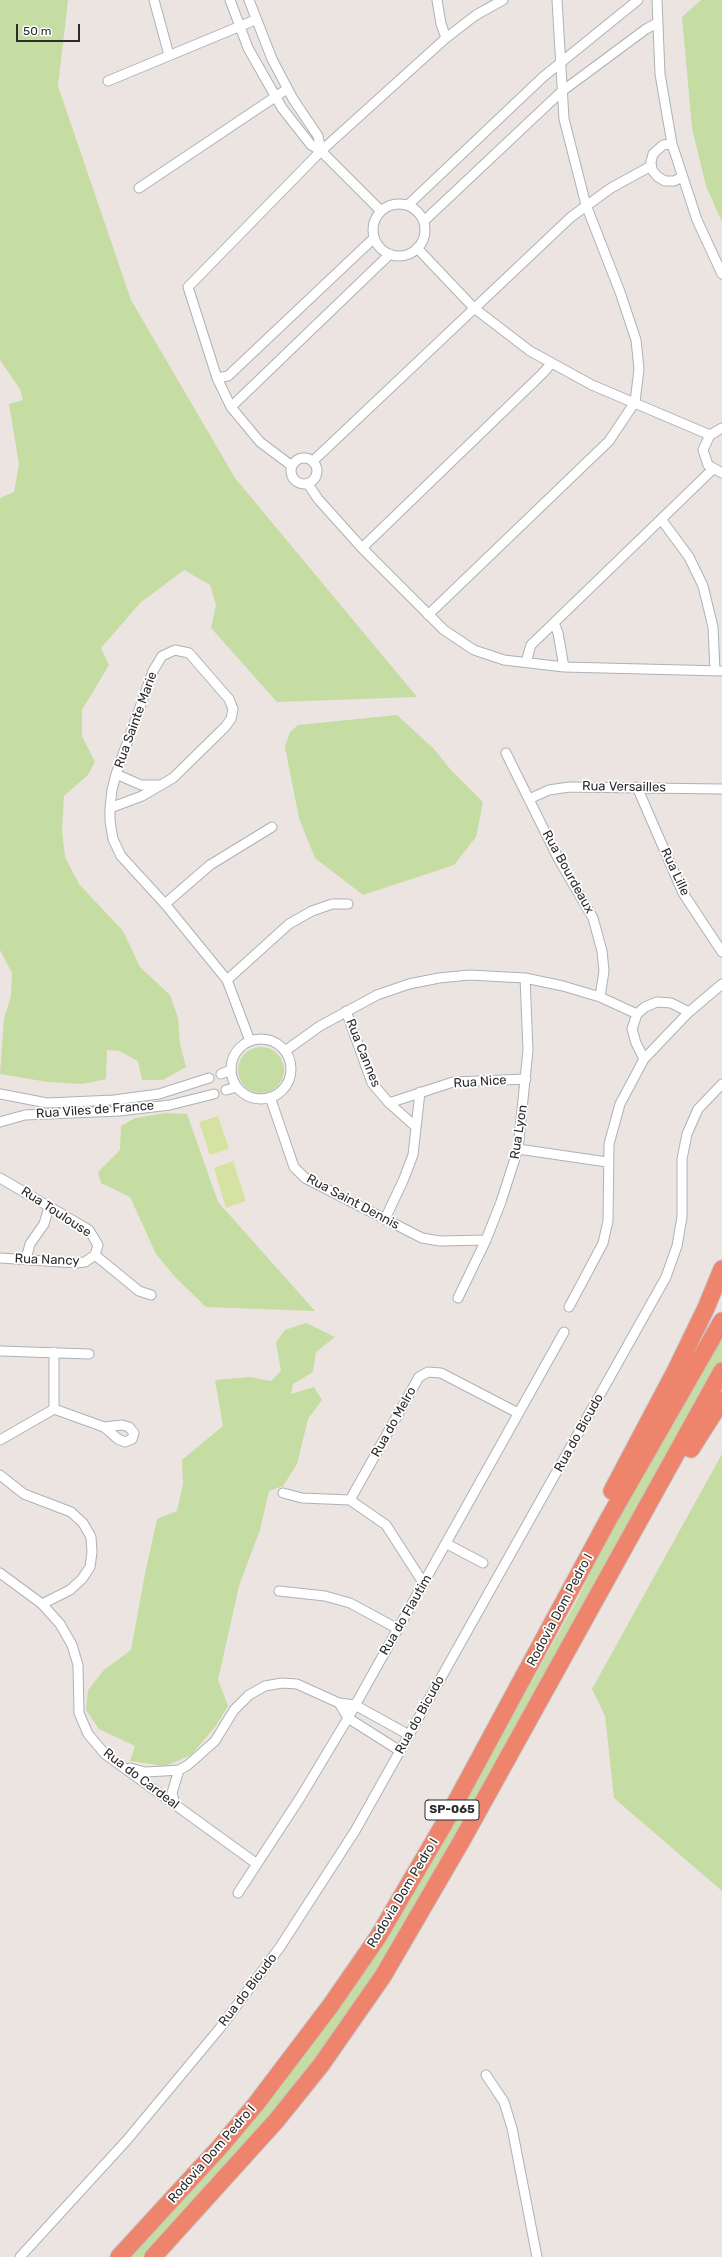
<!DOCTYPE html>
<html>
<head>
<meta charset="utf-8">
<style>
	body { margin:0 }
	#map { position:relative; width:722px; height:2257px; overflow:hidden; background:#ece4e1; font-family:Rubik,sans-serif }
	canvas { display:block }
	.scale { position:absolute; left:16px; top:24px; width:64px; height:18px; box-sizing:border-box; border:2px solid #2c2c2c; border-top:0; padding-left:5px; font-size:12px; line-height:14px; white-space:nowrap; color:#2c2c2c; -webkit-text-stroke:3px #fff; paint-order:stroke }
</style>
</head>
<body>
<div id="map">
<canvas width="722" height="2257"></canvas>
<div class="scale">50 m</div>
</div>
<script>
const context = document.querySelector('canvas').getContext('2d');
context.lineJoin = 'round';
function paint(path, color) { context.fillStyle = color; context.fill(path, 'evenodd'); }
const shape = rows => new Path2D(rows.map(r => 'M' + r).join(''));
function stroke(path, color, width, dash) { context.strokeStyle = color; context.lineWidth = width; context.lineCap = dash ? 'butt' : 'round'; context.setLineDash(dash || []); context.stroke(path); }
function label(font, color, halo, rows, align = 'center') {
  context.font = font + ' Rubik,sans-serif'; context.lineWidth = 3.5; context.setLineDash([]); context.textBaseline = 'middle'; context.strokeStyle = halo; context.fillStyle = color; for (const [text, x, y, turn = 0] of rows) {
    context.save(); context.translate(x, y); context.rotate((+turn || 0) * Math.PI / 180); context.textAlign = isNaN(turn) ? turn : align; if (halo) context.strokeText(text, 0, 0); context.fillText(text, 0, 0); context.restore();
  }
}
paint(shape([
	[0,0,68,0,58,86,131,300,235,478,417,697,277,702,211,628,216,605,210,585,184,570,140,603,101,648,109,665,82,710,82,736,95,762,88,775,64,796,62,831,65,857,79,884,123,931,140,967,170,995,178,1018,180,1043,186,1067,163,1080,142,1080,138,1061,119,1051,107,1050,106,1079,82,1084,48,1082,0,1074,4,1019,11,996,12,973,0,950,0,498,14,492,19,464,9,404,23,400,20,389,0,360],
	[701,0,722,0,722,222,706,186,692,128,682,17],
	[397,715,434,749,450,769,483,802,476,837,454,865,363,895,315,858,299,818,285,747,290,732,298,725],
	'238 1070a23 23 0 1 1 46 0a23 23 0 1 1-46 0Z',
	[166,1113,187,1114,218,1202,315,1311,206,1307,175,1277,156,1254,130,1197,101,1183,98,1172,120,1150,121,1126,135,1118],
	[306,1323,335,1337,316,1352,313,1372,293,1384,291,1394,314,1387,322,1400,308,1419,297,1464,283,1486,269,1491,260,1530,239,1586,218,1680,228,1706,215,1727,191,1755,165,1766,130,1761,135,1746,99,1729,86,1710,88,1690,104,1670,131,1650,145,1574,157,1519,177,1511,183,1484,182,1460,223,1426,215,1380,250,1377,271,1381,281,1371,276,1342,285,1330],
	[722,1335,722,1361,401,1935,345,2019,287,2097,211,2184,142,2257,127,2257,232,2142,494,1749,577,1600,609,1533],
	[722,1454,722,1891,614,1798,605,1716,592,1689]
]), '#c5dca3');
paint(shape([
	[218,1116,229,1149,210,1155,199,1122],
	[233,1161,246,1201,226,1208,214,1168]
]), '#d6e2a1');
const street = shape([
	[154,0,169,55],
	[230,0,248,48,282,108,311,145,321,151,381,211],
	[249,0,272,59,293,99,318,136,321,151],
	[437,0,441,24,446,38],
	[657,0,660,74,672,144,697,220,722,274],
	[108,81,255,20],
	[672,144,663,145,653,154,651,162,652,170,658,177,665,181,674,181,682,177],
	[139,188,287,89],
	'373 230a26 26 0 1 1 52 0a26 26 0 1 1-52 0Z',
	[408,205,543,77,638,0],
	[424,221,561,92,646,29,657,23],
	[417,248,474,308,530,351,592,385,710,435],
	[217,378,228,376,374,238],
	[231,407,390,254],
	[722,428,710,435,703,450,708,465,722,473],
	'291 471a13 13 0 1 1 26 0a13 13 0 1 1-26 0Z',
	[313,461,571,217,611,188,651,166],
	[292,466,260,442,231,407,217,378,188,287,321,151,446,38,476,15,503,0],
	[308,484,318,499,362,548,444,630,474,650,504,660,564,667,722,671],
	[661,519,689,557,703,586,713,627,715,671],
	[362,548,542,374,551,364],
	[428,615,609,441,635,402,639,369,636,340,620,292,586,205,564,119,557,0],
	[554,623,558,633,564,667],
	[526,662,531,645,713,469],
	[506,753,558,858,593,918,602,951,604,971,600,997],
	[116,774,141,785,161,785],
	[637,787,683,893,722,952],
	[529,799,549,790,569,787,722,789],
	[110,808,142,796,173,778,225,727,231,719,233,709,229,699,189,653,175,650,162,656,153,671,116,774,112,790,110,808,110,821,113,839,121,856,165,904,227,980,250,1041],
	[165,904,210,865,272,827],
	[227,980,289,924,312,911,332,904,348,904],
	[346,1011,372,1083,389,1103,416,1127],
	'231 1069a30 30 0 1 1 60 0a30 30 0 1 1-60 0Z',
	[285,1051,320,1026,377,995,409,984,439,978,469,975,525,978,563,986,600,997,637,1014],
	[644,1059,636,1043,632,1029,637,1014,645,1007,657,1002,671,1003,689,1012],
	[221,1074,231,1070],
	[226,1090,237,1087],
	[0,1094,47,1103,114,1100,159,1094,209,1078],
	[270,1097,294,1167,305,1178,422,1238,440,1241,486,1240],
	[389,1103,453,1082,526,1079],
	[0,1122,25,1115,119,1111,170,1105,214,1094],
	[518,1149,607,1162],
	[0,1178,89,1230,98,1245,95,1255],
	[385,1219,403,1181,413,1155,420,1092],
	[0,1258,76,1263,85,1262,95,1255,139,1291,151,1295],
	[26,1259,30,1244,44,1224,49,1207],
	[458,1298,486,1240,501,1202,518,1149,528,1050,525,978],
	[569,1307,603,1243,608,1221,609,1144,620,1104,644,1059,689,1012,722,984],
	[0,1351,89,1354],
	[54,1352,54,1409],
	[0,1440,54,1409,104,1427,118,1439,125,1442,132,1439,134,1433,129,1427,122,1425,104,1427],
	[0,1475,24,1494,71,1512,83,1523,91,1537,92,1552,90,1567,82,1579,70,1590,42,1604],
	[283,1493,302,1498,350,1500,386,1525,424,1584],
	[350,1500,419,1377,428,1372,441,1373,518,1413],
	[447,1544,483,1563],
	[0,1573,42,1604,60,1624,72,1645,78,1665,79,1713,88,1734,105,1754,257,1864],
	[279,1591,325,1596,350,1603,398,1629],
	[339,1703,348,1718,400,1751],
	[130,1768,145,1772,164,1771,179,1770,188,1765,215,1741,234,1710,249,1695,265,1686,282,1683,297,1684,339,1703,355,1705,409,1735],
	[175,1805,172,1793,179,1770],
	[238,1893,300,1798,348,1718,564,1332],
	[486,2075,504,2102,512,2128,537,2257],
	[20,2257,127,2140,220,2028,280,1947,355,1831,666,1277,677,1246,682,1217,682,1159,687,1134,698,1109,722,1084]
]);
const highway = shape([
	[691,1449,722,1400],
	[612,1491,676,1370,706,1308,722,1269],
	[119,2257,219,2148,256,2104,331,2005,378,1937,444,1824,608,1520,722,1321],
	[153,2257,276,2121,321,2065,383,1976,461,1842,722,1371]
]);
stroke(street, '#adb2b7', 11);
stroke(highway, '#c4c4c4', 19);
stroke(street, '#fff', 9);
stroke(highway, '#ed846b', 17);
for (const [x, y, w] of [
	[452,1810,54]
]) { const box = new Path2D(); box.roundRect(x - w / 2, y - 10, w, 20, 3); context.fillStyle = '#fff'; context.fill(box); stroke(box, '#2c2c2c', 1); }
label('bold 12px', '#2c2c2c', null, [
	["SP-065",452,1810]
]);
label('13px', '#2c2c2c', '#fff', [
	["Rua Sainte Marie",136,720,-70],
	["Rua Versailles",624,787,1],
	["Rua Bourdeaux",568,872,61],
	["Rua Lille",675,872,65],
	["Rua Cannes",363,1053,68],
	["Rua Nice",480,1082,-4],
	["Rua Viles de France",95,1110,-4],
	["Rua Lyon",519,1132,-81],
	["Rua Saint Dennis",353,1202,28],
	["Rua Toulouse",56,1212,33],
	["Rua Nancy",47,1260,2],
	["Rua do Melro",394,1422,-61],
	["Rua do Bicudo",579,1433,-61],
	["Rodovia Dom Pedro I",560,1610,-62],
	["Rua do Flautim",406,1615,-60],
	["Rua do Bicudo",420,1715,-61],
	["Rua do Cardeal",141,1779,37],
	["Rodovia Dom Pedro I",403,1893,-59],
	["Rua do Bicudo",248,1990,-53],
	["Rodovia Dom Pedro I",212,2154,-49]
]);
</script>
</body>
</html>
